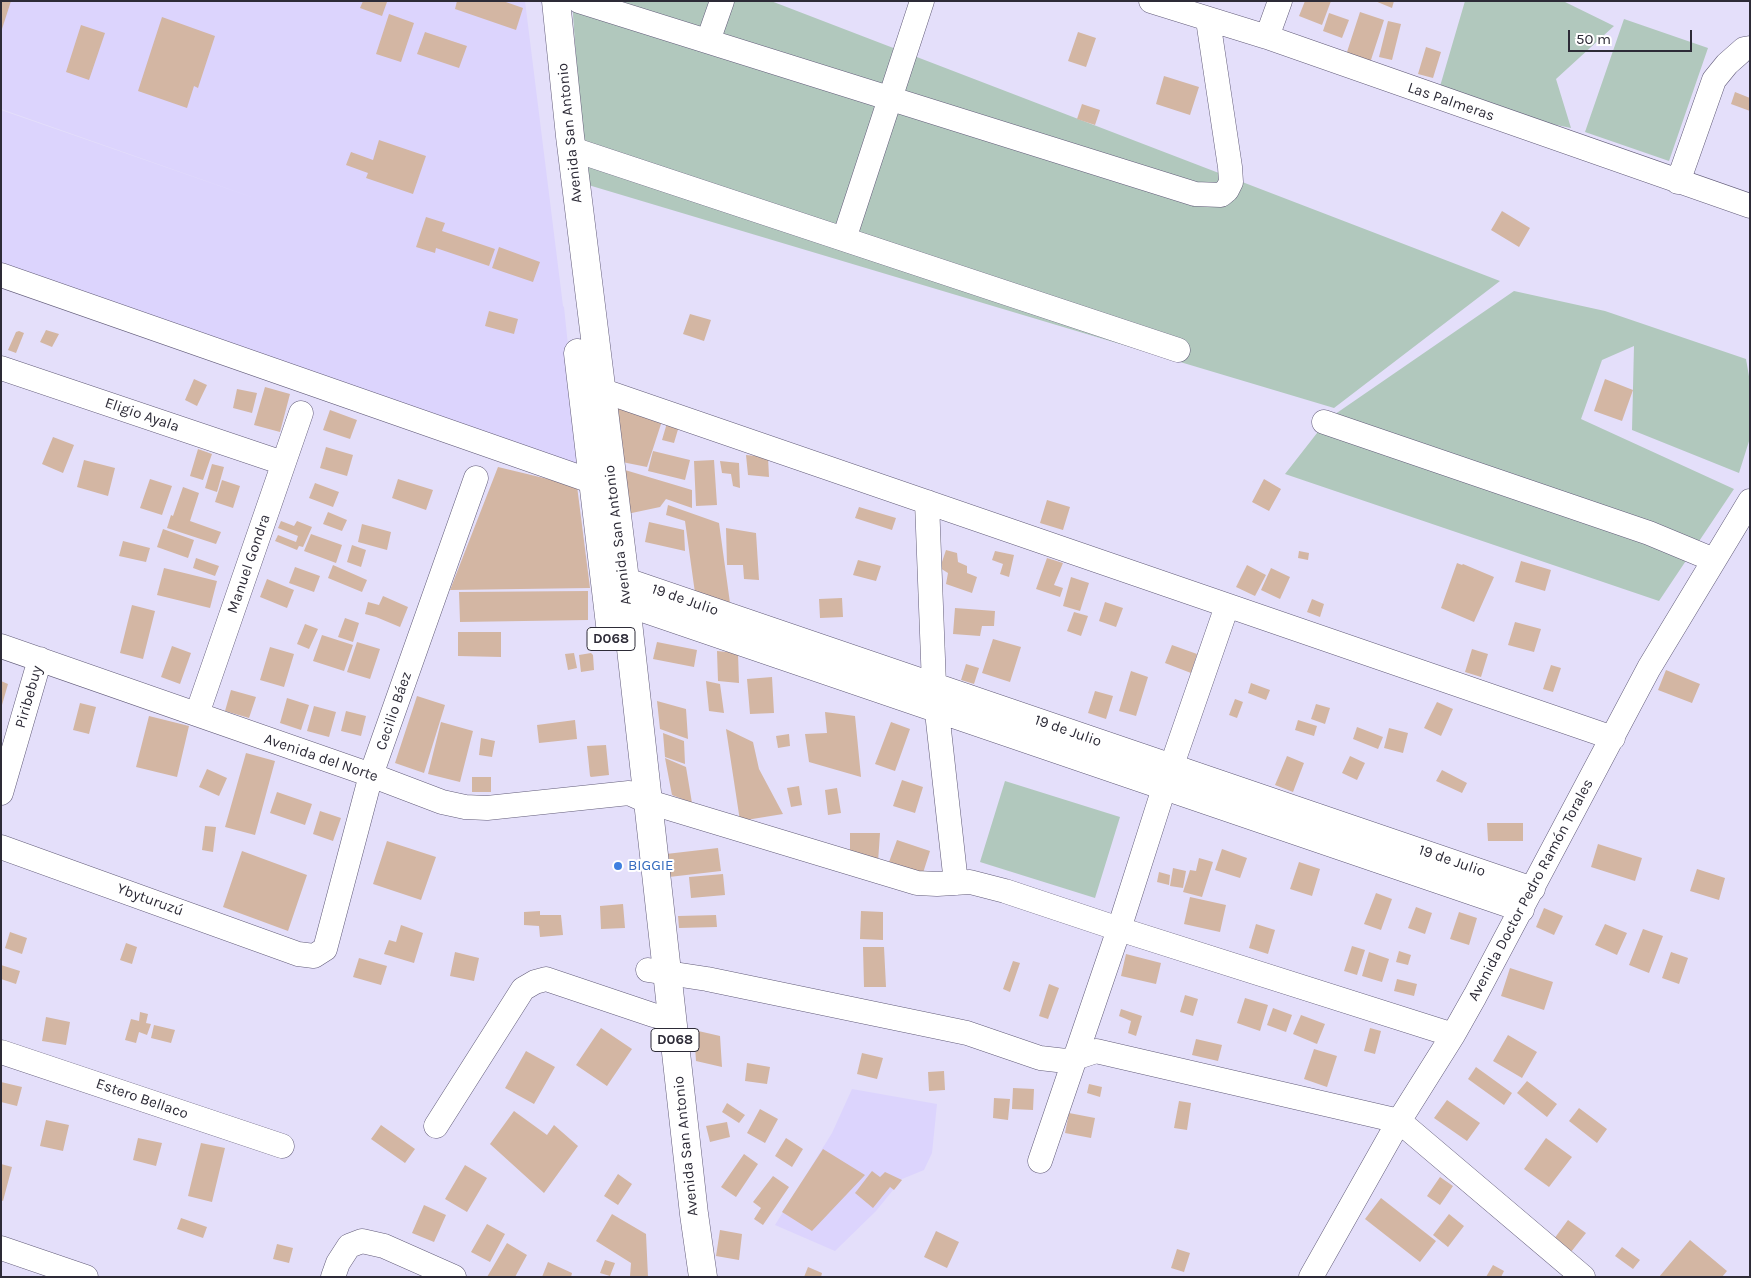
<!DOCTYPE html>
<html>
<head>
<meta charset="utf-8">
<style>
	body { margin:0 }
	#map { position:relative; width:1751px; height:1278px; overflow:hidden; background:#e4dffa; font-family:Karla,sans-serif }
	canvas { display:block }
	.frame { position:absolute; inset:0; border:2px solid #2d2b37; pointer-events:none }
	.scale { position:absolute; left:1568px; top:30px; width:124px; height:22px; box-sizing:border-box; border:2px solid #2d2b37; border-top:0; padding-left:6px; font-size:15px; line-height:18px; white-space:nowrap; color:#2d2b37; -webkit-text-stroke:4px #fff; paint-order:stroke }
</style>
</head>
<body>
<div id="map">
<canvas width="1751" height="1278"></canvas>
<div class="frame"></div>
<div class="scale">50 m</div>
</div>
<script>
const context = document.querySelector('canvas').getContext('2d');
context.lineJoin = 'round';
function paint(path, color) { context.fillStyle = color; context.fill(path, 'evenodd'); }
const shape = rows => new Path2D(rows.map(r => 'M' + r).join(''));
function stroke(path, color, width, dash) { context.strokeStyle = color; context.lineWidth = width; context.lineCap = dash ? 'butt' : 'round'; context.setLineDash(dash || []); context.stroke(path); }
function label(font, color, halo, rows, align = 'center') {
  context.font = font + ' Karla,sans-serif'; context.lineWidth = 4; context.setLineDash([]); context.textBaseline = 'middle'; context.strokeStyle = halo; context.fillStyle = color; for (const [text, x, y, turn = 0] of rows) {
    context.save(); context.translate(x, y); context.rotate((+turn || 0) * Math.PI / 180); context.textAlign = isNaN(turn) ? turn : align; if (halo) context.strokeText(text, 0, 0); context.fillText(text, 0, 0); context.restore();
  }
}
paint(shape([
	[1,1,525,1,563,306,564,307,581,470,1,271,1,110,263,201,1,109],
	[852,1089,937,1104,932,1153,924,1170,902,1179,876,1211,835,1251,775,1225,832,1133]
]), '#dcd4fd');
paint(shape([
	[572,1,771,1,1500,281,1334,408,585,184],
	[1465,1,1563,1,1614,26,1556,79,1571,128,1436,100],
	[1624,19,1708,48,1669,161,1585,132],
	[1514,291,1605,311,1746,359,1750,382,1750,438,1739,473,1632,430,1634,346,1602,360,1581,419,1734,489,1659,601,1285,474,1328,419],
	[1005,781,1120,817,1095,898,980,862]
]), '#b1c8bd');
paint(shape([
	[1,1,11,1,2,29,1,29],
	[363,1,386,1,387,2,382,16,360,8],
	[457,1,503,1,523,8,516,30,455,9],
	[1305,1,1331,1,1322,25,1299,16],
	[1375,1,1394,1,1392,8],
	[1360,12,1384,20,1370,63,1346,55],
	[1329,13,1349,20,1342,38,1323,31],
	[389,14,414,23,401,62,376,54],
	[162,17,215,36,198,88,194,86,187,108,138,91],
	[1388,21,1401,24,1392,60,1379,57],
	[81,25,105,33,89,80,66,72],
	[425,32,467,46,459,68,417,54],
	[1078,32,1096,38,1086,67,1068,61],
	[1426,47,1441,52,1433,78,1418,74],
	[1164,76,1199,87,1190,115,1156,104],
	[1735,92,1750,98,1750,111,1731,104],
	[1082,104,1100,110,1095,125,1077,119],
	[379,140,426,156,413,194,366,178,368,173,346,165,351,152,373,160],
	[1502,211,1530,228,1519,247,1491,230],
	[426,217,445,223,442,231,495,249,489,266,436,248,435,253,416,247],
	[499,247,540,262,533,282,492,268],
	[489,311,518,319,514,334,485,326],
	[690,314,711,320,704,341,683,334],
	[46,330,59,334,52,347,40,342],
	[19,331,24,333,16,353,8,350,16,332],
	[194,379,207,385,197,406,185,400],
	[1605,379,1633,390,1622,421,1594,411],
	[265,387,290,394,280,432,254,425],
	[237,389,257,393,252,413,233,408],
	[616,407,662,421,647,467,622,462],
	[330,410,357,420,350,439,323,430],
	[667,423,679,426,674,443,662,440],
	[53,437,74,445,63,473,42,464],
	[326,447,353,455,347,476,320,468],
	[198,449,212,454,203,480,190,476],
	[653,451,690,460,685,480,648,471],
	[746,455,768,457,769,477,748,475],
	[84,460,115,468,108,496,77,487],
	[714,460,717,505,696,506,694,461],
	[720,461,739,463,740,488,733,486,731,474,722,473],
	[212,464,224,467,217,492,205,488],
	[498,467,577,486,590,588,450,590],
	[625,470,692,490,692,508,666,499,660,507,627,514],
	[150,479,172,486,162,515,140,508],
	[398,479,433,490,426,510,392,498],
	[1264,479,1281,489,1269,511,1252,502],
	[222,480,240,486,233,508,215,502],
	[315,483,339,492,333,507,309,498],
	[183,487,199,493,190,521,221,532,216,544,167,528,171,515,173,516],
	[1047,500,1070,507,1063,530,1040,523],
	[668,505,719,523,730,603,695,593,685,521,666,515],
	[859,507,896,518,892,530,855,518],
	[328,512,347,520,342,531,323,524],
	[281,521,294,526,297,521,312,527,303,547,299,546,297,550,275,541,278,535,296,542,298,536,278,528],
	[649,522,684,530,685,551,645,542],
	[362,524,391,532,387,550,358,542],
	[726,528,756,533,759,580,744,579,743,565,727,565],
	[163,529,194,540,188,558,157,547],
	[311,534,342,545,336,563,304,551],
	[123,541,150,548,146,562,119,556],
	[352,545,366,550,361,567,347,562],
	[946,550,957,553,958,562,967,566,967,573,977,577,972,593,946,584,948,573,940,568],
	[995,551,1014,555,1009,577,1000,574,1003,564,992,560],
	[1299,551,1309,553,1308,560,1298,558],
	[196,558,219,566,215,576,193,568],
	[1047,558,1063,563,1054,585,1063,588,1060,597,1036,589],
	[858,560,881,566,876,581,853,575],
	[1521,561,1551,570,1545,591,1515,582],
	[1457,563,1462,565,1463,564,1494,577,1474,622,1441,608],
	[333,565,367,580,362,592,328,578],
	[1247,565,1266,575,1255,596,1236,587],
	[295,567,320,576,314,592,289,583],
	[164,568,217,581,210,608,157,595],
	[1271,568,1290,577,1280,599,1261,590],
	[1071,577,1089,583,1080,611,1063,606],
	[267,579,294,590,287,608,260,597],
	[588,591,588,620,460,622,459,592],
	[383,596,408,607,400,627,376,617,365,614,368,602,379,605],
	[842,598,843,617,820,618,819,599],
	[1312,599,1324,604,1320,617,1307,612],
	[1105,602,1123,608,1116,627,1099,621],
	[132,605,155,611,143,659,120,653],
	[955,608,995,611,994,626,982,626,980,636,953,634],
	[1074,612,1088,616,1081,636,1067,631],
	[345,618,359,623,353,642,338,637],
	[1515,622,1541,629,1534,652,1508,645],
	[305,624,318,629,309,649,297,644],
	[458,632,501,632,501,657,458,656],
	[322,635,353,645,344,671,313,661],
	[993,639,1021,647,1010,682,982,673],
	[357,642,380,649,370,679,347,672],
	[657,642,697,650,694,667,653,659],
	[1172,645,1197,654,1191,673,1165,663],
	[172,646,191,653,180,684,161,677],
	[270,647,294,654,284,687,260,680],
	[1472,649,1488,654,1481,677,1465,672],
	[717,651,738,653,739,683,718,681],
	[574,653,577,668,568,670,565,654],
	[591,653,593,655,594,670,581,672,579,655],
	[966,664,979,668,974,684,961,680],
	[1551,665,1561,668,1553,692,1543,689],
	[1666,670,1700,684,1692,703,1658,690],
	[1131,671,1148,677,1136,716,1119,711],
	[772,677,774,713,750,714,747,679],
	[1,681,8,684,2,705,1,705],
	[706,681,720,684,724,713,709,711],
	[1251,683,1270,690,1266,700,1248,693],
	[231,690,256,697,249,718,225,711],
	[1095,691,1113,696,1106,719,1088,713],
	[417,696,445,705,424,773,395,763],
	[287,698,309,705,301,730,280,723],
	[1235,699,1243,702,1237,718,1229,715],
	[657,701,686,709,688,739,660,729],
	[1437,702,1453,709,1441,736,1424,728],
	[80,703,96,707,89,734,73,730],
	[1316,704,1330,708,1325,724,1311,719],
	[314,706,336,712,329,737,307,731],
	[346,711,366,716,361,736,341,731],
	[825,712,855,716,861,777,809,762,805,734,827,733],
	[149,716,189,726,177,777,136,767],
	[575,720,577,739,539,743,537,725],
	[1298,720,1317,726,1314,736,1295,730],
	[441,722,473,731,460,782,428,774],
	[891,722,910,729,895,771,875,764],
	[1357,727,1383,737,1378,749,1353,739],
	[1389,728,1408,733,1403,753,1384,748],
	[726,729,753,742,759,769,783,814,740,821],
	[663,733,684,741,685,764,665,757],
	[789,734,790,746,778,748,776,736],
	[481,738,495,741,492,757,479,755],
	[606,745,609,775,591,777,590,776,587,746],
	[246,753,275,761,255,835,225,827],
	[1287,756,1304,763,1293,792,1275,785],
	[1350,756,1365,763,1357,780,1342,773],
	[665,758,686,767,692,803,672,795],
	[207,769,227,778,219,796,199,787],
	[1442,770,1467,783,1462,793,1436,781],
	[472,777,491,777,491,792,472,792],
	[902,780,923,787,915,813,893,806],
	[799,786,802,805,791,807,787,788],
	[837,788,841,813,828,815,825,790],
	[277,792,312,804,305,825,270,813],
	[320,811,341,818,333,841,313,834],
	[1487,823,1523,823,1523,841,1488,841],
	[205,826,216,827,213,852,202,850],
	[850,833,880,833,878,862,850,851],
	[897,840,930,851,923,873,889,862],
	[387,841,436,857,421,900,373,884],
	[1598,844,1642,858,1635,881,1591,867],
	[718,848,721,871,669,877,666,854],
	[1222,849,1247,858,1240,878,1215,870],
	[242,851,307,875,288,931,223,907],
	[1199,858,1213,862,1202,897,1183,892,1190,870,1196,871],
	[1299,862,1320,869,1312,896,1290,889],
	[1173,868,1186,871,1183,888,1170,886],
	[1697,869,1725,878,1719,900,1690,891],
	[1159,872,1170,875,1169,885,1157,882],
	[723,874,725,895,691,898,689,877],
	[1376,893,1392,899,1381,930,1364,924],
	[1190,897,1226,905,1220,932,1184,924],
	[623,904,625,928,601,929,600,906],
	[1416,907,1432,913,1425,934,1408,928],
	[1544,908,1563,916,1554,935,1536,927],
	[540,911,540,915,561,915,563,935,540,937,539,926,524,925,524,912],
	[861,911,883,912,883,940,860,939],
	[1459,912,1477,918,1469,945,1450,939],
	[716,915,717,927,679,928,678,916],
	[1256,924,1275,930,1268,954,1249,948],
	[1605,924,1627,933,1617,955,1595,945],
	[401,925,423,933,414,963,384,954,389,940,396,942],
	[1643,929,1663,936,1649,973,1629,965],
	[10,932,27,938,22,954,5,948],
	[126,943,137,947,132,964,120,960],
	[1352,946,1365,950,1357,975,1344,971],
	[863,947,884,947,886,987,864,987],
	[1399,951,1411,955,1408,965,1396,962],
	[455,952,479,958,474,981,450,976],
	[1369,952,1389,959,1382,982,1362,976],
	[1671,952,1688,958,1679,984,1662,978],
	[1126,954,1161,963,1156,984,1121,976],
	[359,958,387,966,381,985,353,977],
	[1013,961,1020,963,1010,992,1003,989],
	[1,965,20,971,16,984,1,979],
	[1510,968,1553,982,1544,1010,1501,996],
	[1397,979,1417,984,1414,996,1394,991],
	[1049,984,1059,988,1048,1019,1039,1016],
	[1185,995,1198,999,1193,1016,1180,1012],
	[1245,998,1268,1005,1260,1031,1237,1023],
	[1273,1008,1292,1015,1286,1032,1267,1025],
	[1121,1009,1142,1016,1136,1036,1128,1033,1131,1021,1119,1016],
	[140,1012,148,1014,146,1023,151,1024,147,1035,139,1032,136,1043,125,1040,131,1019,139,1021],
	[1301,1015,1325,1024,1317,1044,1293,1034],
	[46,1017,70,1022,66,1045,42,1041],
	[154,1025,175,1030,171,1043,151,1038],
	[601,1028,632,1049,607,1086,576,1065],
	[1370,1028,1381,1031,1375,1054,1364,1051],
	[694,1030,720,1036,722,1067,696,1061],
	[1508,1035,1537,1052,1522,1078,1493,1061],
	[1196,1039,1222,1045,1218,1061,1192,1055],
	[1314,1049,1337,1056,1327,1087,1304,1079],
	[526,1051,555,1067,534,1104,505,1088],
	[862,1053,883,1058,877,1079,857,1074],
	[747,1063,770,1067,767,1084,745,1081],
	[1476,1067,1512,1093,1504,1105,1468,1079],
	[944,1071,945,1090,929,1091,928,1072],
	[1527,1081,1557,1104,1547,1117,1517,1093],
	[1,1082,22,1087,17,1106,1,1102],
	[1089,1084,1102,1087,1100,1097,1087,1093],
	[1013,1088,1034,1089,1033,1110,1012,1109],
	[994,1098,1010,1099,1008,1120,993,1118],
	[1447,1100,1480,1123,1467,1141,1434,1118],
	[1179,1101,1191,1103,1187,1130,1174,1128],
	[727,1103,745,1115,739,1123,722,1112],
	[1579,1108,1607,1129,1597,1143,1569,1121],
	[760,1109,778,1119,765,1143,747,1133],
	[514,1111,547,1135,554,1125,578,1146,544,1193,490,1144],
	[1069,1113,1095,1118,1091,1138,1065,1133],
	[46,1120,69,1125,63,1151,40,1146],
	[727,1122,730,1137,710,1142,706,1126],
	[381,1125,415,1149,405,1163,371,1139],
	[138,1138,162,1143,156,1166,133,1160],
	[786,1138,803,1149,792,1167,775,1156],
	[1546,1138,1572,1157,1549,1187,1524,1169],
	[201,1143,225,1148,212,1202,188,1196],
	[823,1149,865,1175,812,1231,782,1212],
	[744,1154,758,1164,736,1197,721,1187],
	[1,1164,12,1167,3,1201,1,1200],
	[465,1165,487,1178,467,1212,445,1199],
	[872,1171,880,1177,885,1172,902,1180,894,1190,890,1187,873,1208,855,1193],
	[618,1174,632,1184,618,1205,604,1196],
	[773,1176,789,1187,763,1225,754,1219,761,1208,753,1202],
	[1440,1177,1453,1186,1440,1205,1427,1196],
	[1381,1198,1436,1241,1420,1262,1365,1219],
	[424,1205,446,1215,434,1242,412,1233],
	[612,1214,646,1234,648,1277,630,1276,631,1263,596,1241],
	[1449,1214,1464,1226,1448,1247,1433,1235],
	[181,1218,207,1227,203,1238,177,1229],
	[1568,1220,1586,1233,1571,1252,1554,1239],
	[487,1224,505,1234,490,1262,471,1252],
	[720,1230,742,1234,739,1260,716,1256],
	[936,1231,959,1242,947,1268,924,1257],
	[1690,1240,1727,1271,1722,1277,1659,1277],
	[507,1243,527,1255,515,1277,487,1277],
	[277,1244,293,1248,289,1263,273,1259],
	[1622,1247,1640,1260,1633,1269,1615,1256],
	[1177,1249,1190,1253,1184,1272,1171,1268],
	[605,1260,615,1263,610,1276,600,1273],
	[548,1262,572,1273,571,1277,542,1277],
	[1493,1265,1504,1271,1501,1277,1486,1277],
	[808,1267,822,1273,821,1277,804,1277]
]), '#d3b6a3');
const minor = shape([
	[579,1,1195,194,1221,195,1227,190,1231,182,1230,167,1208,20],
	[1151,1,1267,37,1750,206],
	[1267,37,1280,1],
	[708,41,722,1],
	[572,149,1178,350],
	[1678,182,1714,80,1727,64,1744,49,1750,48],
	[844,239,922,1],
	[1,275,608,487],
	[1,368,283,463],
	[601,390,1613,738],
	[1324,422,1649,533,1714,560],
	[927,502,934,685,956,883],
	[609,574,1533,889],
	[610,599,1522,910],
	[1,646,371,775,442,802,465,807,487,808,629,793,649,802,917,883,937,884,970,882,1005,891,1119,929,1453,1035],
	[197,714,301,413],
	[1,793,40,659],
	[1,847,298,954,314,956,325,949,371,775,476,478],
	[648,970,707,979,967,1033,1040,1058,1066,1061,1096,1051,1399,1121,1583,1277],
	[1,1052,282,1146],
	[436,1126,523,989,535,982,546,979,653,1015,672,1020],
	[1040,1161,1119,929,1164,788,1227,606],
	[1,1248,86,1277],
	[333,1277,338,1263,349,1246,362,1241,384,1246,454,1277],
	[1311,1277,1399,1121,1453,1035,1475,996,1649,668,1750,501]
]);
const major = shape([
	[556,1,570,136,625,580,626,604,694,1214,703,1277],
	[578,353,611,633]
]);
stroke(minor, '#625c79', 25);
stroke(major, '#625c79', 29);
stroke(minor, '#fff', 24);
stroke(major, '#fff', 28);
for (const [x, y, r, color] of [
	[618,866,5,"#3f7fe0"]
]) { const dot = new Path2D(); dot.arc(x, y, r, 0, 2 * Math.PI); context.fillStyle = color; context.fill(dot); stroke(dot, '#fff', 2); }
for (const [x, y, w] of [
	[611,639,48],
	[675,1040,48]
]) { const box = new Path2D(); box.roundRect(x - w / 2, y - 11.5, w, 23, 4); context.fillStyle = '#fff'; context.fill(box); stroke(box, '#2d2b37', 1); }
label('bold 14px', '#2d2b37', null, [
	["D068",611,639],
	["D068",675,1040]
]);
label('15px', '#2d2b37', '#fff', [
	["Las Palmeras",1451,102,19],
	["Avenida San Antonio",570,133,-96],
	["Eligio Ayala",142,415,19],
	["Avenida San Antonio",618,535,-97],
	["Manuel Gondra",249,564,-71],
	["19 de Julio",685,600,19],
	["Piribebuy",29,697,-74],
	["Cecilio Báez",394,711,-71],
	["19 de Julio",1068,731,19],
	["Avenida del Norte",321,758,19],
	["19 de Julio",1452,861,19],
	["Avenida Doctor Pedro Ramón Torales",1531,890,-62],
	["Ybyturuzú",150,900,20],
	["Estero Bellaco",142,1099,19],
	["Avenida San Antonio",686,1146,-96]
]);
label('15px', '#366cbe', '#fff', [
	["BIGGIE",628,866]
], 'left');
</script>
</body>
</html>
